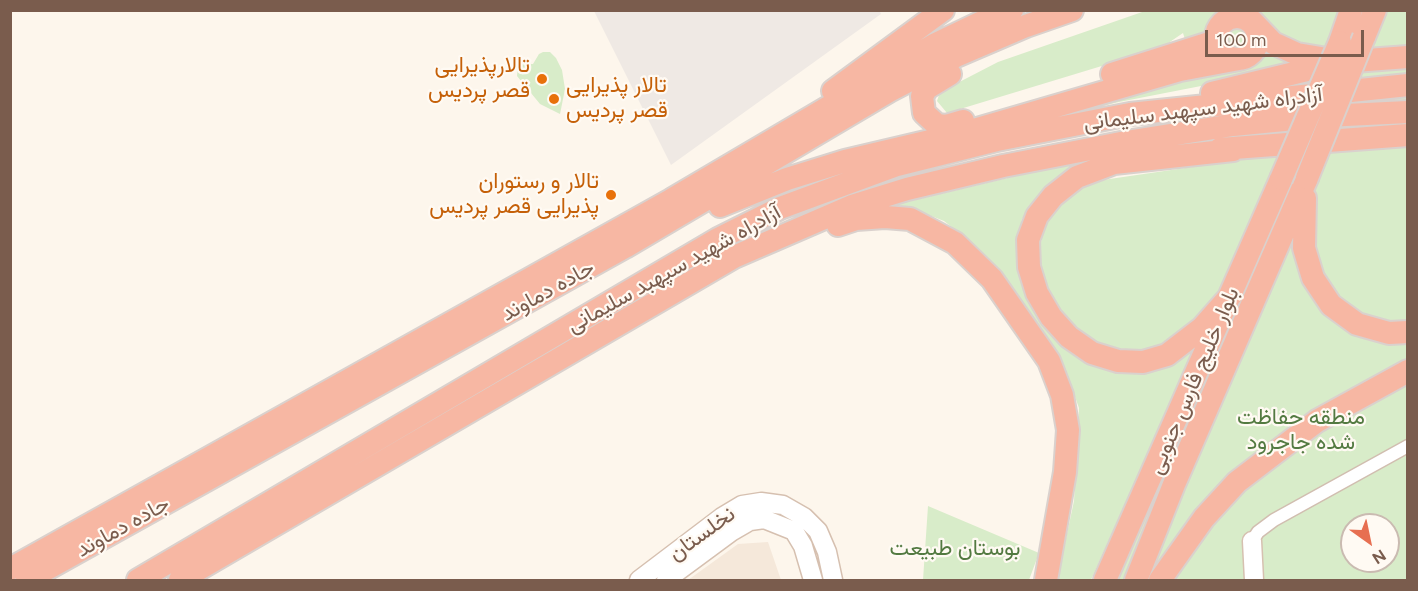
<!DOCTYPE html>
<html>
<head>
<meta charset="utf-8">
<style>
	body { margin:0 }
	#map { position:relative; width:1418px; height:591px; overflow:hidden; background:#fdf6ec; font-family:Figtree,sans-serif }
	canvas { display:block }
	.frame { position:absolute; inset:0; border:12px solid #7a5c4d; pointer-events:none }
	.north { position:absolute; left:1340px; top:513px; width:60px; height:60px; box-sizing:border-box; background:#fffaf3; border:2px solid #cabbb1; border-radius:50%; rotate:147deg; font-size:16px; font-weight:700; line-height:24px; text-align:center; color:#7a5c4d }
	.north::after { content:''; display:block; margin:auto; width:21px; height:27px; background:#e76f51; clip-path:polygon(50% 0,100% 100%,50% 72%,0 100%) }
	.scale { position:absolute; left:1205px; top:30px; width:159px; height:27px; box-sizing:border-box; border:3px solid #7a5c4d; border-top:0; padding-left:8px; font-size:18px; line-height:21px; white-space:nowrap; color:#7a5c4d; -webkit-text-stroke:4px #fffaf3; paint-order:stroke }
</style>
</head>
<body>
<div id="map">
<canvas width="1418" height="591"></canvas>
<div class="frame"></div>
<div class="north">N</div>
<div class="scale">100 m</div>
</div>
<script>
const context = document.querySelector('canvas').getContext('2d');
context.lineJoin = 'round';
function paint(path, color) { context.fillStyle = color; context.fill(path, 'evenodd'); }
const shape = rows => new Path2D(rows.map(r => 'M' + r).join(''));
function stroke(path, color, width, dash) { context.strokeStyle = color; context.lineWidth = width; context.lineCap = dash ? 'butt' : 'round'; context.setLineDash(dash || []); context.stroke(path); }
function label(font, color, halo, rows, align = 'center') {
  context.font = font + ' Figtree,Vazirmatn,sans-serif'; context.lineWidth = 4.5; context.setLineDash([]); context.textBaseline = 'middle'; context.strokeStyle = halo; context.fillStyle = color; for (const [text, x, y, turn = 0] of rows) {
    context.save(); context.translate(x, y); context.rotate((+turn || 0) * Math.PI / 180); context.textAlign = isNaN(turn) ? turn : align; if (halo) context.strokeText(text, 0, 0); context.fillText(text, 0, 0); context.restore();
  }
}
paint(shape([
	[768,542,781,580,688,580,738,544]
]), '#f5e8da');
paint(shape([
	[879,10,881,14,671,165,594,11]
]), '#efe9e4');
paint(shape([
	[1145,11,1407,11,1407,580,1113,580,1228,323,1232,323,1259,260,1250,233,1230,276,1195,325,1161,347,1123,352,1094,343,1057,310,1037,263,1045,221,1082,183,1226,162,1201,86,1119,102,989,134,1196,74,1183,33,1161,48,947,113,937,101,940,92,998,62],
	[1352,525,1388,525,1388,561,1352,561],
	[543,52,550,52,556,58,562,70,565,89,560,114,540,104,517,76,518,64,533,64,539,54],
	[1100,156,1050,183,1022,219,1018,242,1021,270,1109,366,1199,338,1091,580,1057,580,1074,501,1079,408,1063,363,1002,273,967,239,944,221,916,210,877,209],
	[928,506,1039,553,1029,580,923,580]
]), '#d8ecc9');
const street = shape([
	[1252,541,1258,532,1274,520,1408,446]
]);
const secondary = shape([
	[1252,541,1254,580],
	[639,580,722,517,742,505,761,502,783,505,804,517,818,531,827,552,833,580],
	[666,580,731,532,750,521,764,519,794,531,803,546,813,580]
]);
const highway = shape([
	'1216 38a21 21 0 1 1 42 0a21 21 0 1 1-42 0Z',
	[1252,21,1273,43,1297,54,1333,60],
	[1364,37,1375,10],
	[1340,42,1351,10],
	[950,74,927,88,922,96,924,113,937,125,946,126,963,121],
	[1112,74,1216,41],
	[833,91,943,10],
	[1212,93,1340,62,1408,57],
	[1220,149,1408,135],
	[1305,198,1304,248,1313,278,1331,305,1357,324,1389,333,1408,332],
	[720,206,787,179,845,161,960,134,1180,70,1239,59],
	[838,225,856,219,885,217,910,219,955,243,992,279,1049,361,1062,395,1068,430,1065,472,1046,580],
	[1232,294,1202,328,1167,355,1143,362,1118,361,1092,353,1069,337,1051,317,1037,293,1029,267,1028,240,1037,216,1053,196,1077,177,1114,163,1233,150],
	[10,569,671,200,934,45,980,23,1012,10],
	[27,580,625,247,889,91,956,56,1026,26,1072,10],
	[138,580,718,239,780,208,897,165,997,140,1130,114,1408,85],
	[180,580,734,257,852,206,907,189,1003,166,1126,142,1233,125,1325,116,1408,112],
	[1105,580,1281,179],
	[1136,580,1175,482,1307,178],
	[1160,580,1204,518,1237,482,1317,421,1408,371]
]);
stroke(street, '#d1beb0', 15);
stroke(secondary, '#d6c0b0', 21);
stroke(highway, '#dad1cd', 26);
stroke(street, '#fff', 12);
stroke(secondary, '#fff', 18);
stroke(highway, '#f7b7a3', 22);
const highwayBridge = shape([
	[1307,178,1364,37],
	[1281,179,1340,42]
]);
stroke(highwayBridge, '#dad1cd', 26, []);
stroke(highwayBridge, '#f7b7a3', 22);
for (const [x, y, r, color] of [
	[542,79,6,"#e8710a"],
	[554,99,6,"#e8710a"],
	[611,195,6,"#e8710a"]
]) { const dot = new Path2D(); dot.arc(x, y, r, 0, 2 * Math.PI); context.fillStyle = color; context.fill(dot); stroke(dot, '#fffaf3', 2); }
label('22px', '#c56008', '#fffaf3', [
	["تالارپذیرایی",530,66],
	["قصر پردیس",530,91],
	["تالار پذیرایی",566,86,"left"],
	["قصر پردیس",566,111,"left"],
	["تالار و رستوران",599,182],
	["پذیرایی قصر پردیس",599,207]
], 'right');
label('22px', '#7a5c4d', '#fffaf3', [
	["آزادراه شهید سپهبد سلیمانی",1203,109,-7],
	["آزادراه شهید سپهبد سلیمانی",674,269,-29],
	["جاده دماوند",548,291,-29],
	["بلوار خلیج فارس جنوبی",1194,381,-67],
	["جاده دماوند",123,527,-29],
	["نخلستان",702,534,-36]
]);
label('22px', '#537a41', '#fffaf3', [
	["منطقه حفاظت",1301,418],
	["شده جاجرود",1301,443],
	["بوستان طبیعت",955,549]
]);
</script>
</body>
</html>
